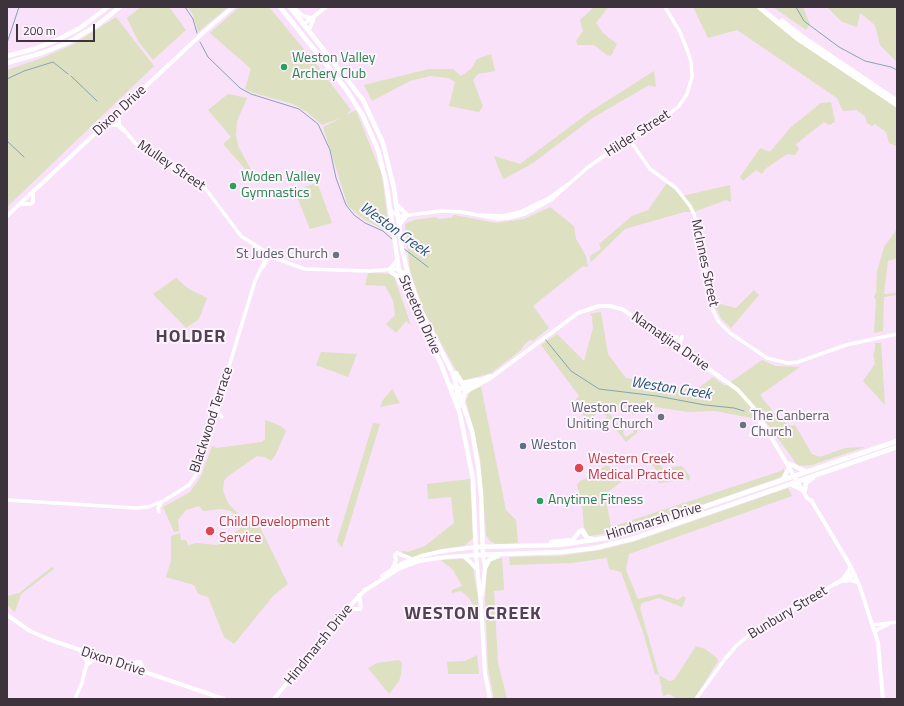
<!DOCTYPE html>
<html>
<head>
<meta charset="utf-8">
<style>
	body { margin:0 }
	#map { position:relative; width:904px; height:706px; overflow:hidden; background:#f8e1f9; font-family:"Titillium Web",sans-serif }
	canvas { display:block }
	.frame { position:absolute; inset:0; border:8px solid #3c333c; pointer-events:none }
	.scale { position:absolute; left:16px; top:24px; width:79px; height:18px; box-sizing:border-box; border:2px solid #3c333c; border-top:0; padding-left:5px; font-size:12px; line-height:14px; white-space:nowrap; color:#3c333c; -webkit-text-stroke:3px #fdf4fd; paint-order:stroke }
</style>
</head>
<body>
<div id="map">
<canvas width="904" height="706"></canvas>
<div class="frame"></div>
<div class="scale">200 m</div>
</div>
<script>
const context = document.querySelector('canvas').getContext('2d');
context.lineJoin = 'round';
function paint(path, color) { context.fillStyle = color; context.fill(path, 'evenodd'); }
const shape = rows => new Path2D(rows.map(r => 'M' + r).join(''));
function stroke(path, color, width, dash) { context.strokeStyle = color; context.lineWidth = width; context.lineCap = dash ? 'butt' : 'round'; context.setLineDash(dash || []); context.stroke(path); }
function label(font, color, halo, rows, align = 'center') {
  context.font = font + ' "Titillium Web",sans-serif'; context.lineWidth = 4; context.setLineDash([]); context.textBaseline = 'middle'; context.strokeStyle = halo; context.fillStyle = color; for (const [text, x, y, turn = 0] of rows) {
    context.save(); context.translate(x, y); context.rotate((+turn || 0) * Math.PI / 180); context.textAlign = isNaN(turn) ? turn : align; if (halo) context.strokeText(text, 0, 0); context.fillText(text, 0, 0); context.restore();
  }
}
paint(shape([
	[141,7,169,7,186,30,153,60,138,41,127,18],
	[188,7,228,7,198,32,193,15],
	[239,7,269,7,317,65,351,110,346,115,356,110,382,175,389,232,365,220,348,206,323,127,341,118,322,125,307,112,293,104,254,93,245,89,251,69,210,33],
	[594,7,608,7,596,23,603,33,617,44,611,56,607,55,594,45,578,45,576,41,583,31,580,20],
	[693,7,759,7,897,105,897,146,889,143,886,132,875,124,872,126,867,123,865,116,856,110,843,111,837,98,737,30,708,38],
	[773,7,803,7,810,24,806,30],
	[827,7,897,7,897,62,880,45,875,25,860,13,857,27,842,22],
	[116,17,154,66,7,207,7,70,42,58,74,44],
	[491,54,495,71,478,74,473,80,483,106,479,112,449,106,455,82,449,78,430,76,410,81,372,101,364,85,429,69,453,69,461,76,471,69,477,59],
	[654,71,656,87,649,85,594,117,533,163,504,179,500,172,494,156,520,164,591,111],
	[228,94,247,98,237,121,236,135,238,146,253,173,248,172,223,144,231,137,208,110],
	[831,102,835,122,829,125,824,122,796,144,799,149,795,155,787,154,765,169,762,174,756,170,743,181,740,177,760,148,770,152,791,127,821,103],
	[317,182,332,223,310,229,295,192],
	[667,183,682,196,730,185,731,202,726,200,694,212,684,212,625,229,591,262,590,256,601,249,599,244,632,216,648,210],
	[550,207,574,226,576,239,586,256,588,267,583,266,533,306,549,328,533,341,530,340,524,345,521,350,491,373,462,381,425,314,410,271,405,224,414,220,437,217,437,219,451,218,454,215,496,223,524,219],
	[897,229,897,258,888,261,884,294,897,293,897,295,884,297,883,331,874,333,876,300,874,297,876,293,877,272,884,247],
	[368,273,393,274,411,325,406,321,396,333,386,324,395,315,393,300,385,286,365,285],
	[176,278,189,289,207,298,199,319,186,328,153,294],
	[754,290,759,295,731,328,721,318,715,306,720,304,736,308],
	[601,312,608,354,626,378,696,390,713,377,725,386,762,360,775,366,800,367,760,395,778,418,791,426,795,425,812,454,820,457,845,448,865,447,812,465,798,466,761,415,752,418,715,411,688,412,648,406,641,409,633,415,624,406,607,417,600,409,590,421,591,424,585,429,580,423,585,419,586,420,588,417,585,418,573,402,579,396,541,345,557,334,584,361,593,328,592,316,589,314],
	[875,343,881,343,885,405,863,381,875,364,873,354,875,350],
	[321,352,357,354,348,377,316,365],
	[481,387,506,510,516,520,518,543,496,544,490,541,486,535,480,458,466,400,471,390],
	[392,389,400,403,380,407,383,400],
	[611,415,614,419,614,424,618,423,624,429,623,433,626,437,634,432,633,430,635,428,638,432,626,442,610,422,607,423,605,419],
	[265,420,281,426,286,431,276,454,271,461,265,457,257,456,227,477,224,481,223,491,228,503,244,520,258,523,288,584,274,595,234,644,224,637,208,597,198,594,194,585,166,577,171,561,171,536,180,533,181,540,186,540,188,545,197,543,217,545,240,529,239,520,231,511,221,509,203,511,199,506,186,510,178,520,179,531,174,532,163,507,190,492,201,476,212,446,217,448,262,442,265,439],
	[373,423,380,424,342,548,337,541],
	[654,456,663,468,682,466,690,476,689,481,682,474,678,474,675,481,659,483,656,477,658,472,648,460],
	[605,466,609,466,621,482,605,494,611,527,781,471,784,468,784,472,781,477,662,519,617,532,589,536,584,527,582,503,577,485,580,481,592,476],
	[470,479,473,538,464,546,440,549,409,559,401,551,408,552,425,546,454,523,451,497,428,499,427,484],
	[788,488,792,496,629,554,626,570,638,599,660,594,678,600,683,596,686,598,682,607,659,598,642,603,640,608,659,675,669,681,674,680,696,646,705,649,717,658,718,661,694,699,678,699,669,694,663,696,659,675,655,674,643,632,621,572,609,569,607,558,572,563,510,565,509,557,560,556,601,550,636,541],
	[502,558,504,590,494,591,498,663,507,699,494,699,488,668,485,599,487,569,490,562,494,559],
	[463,559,470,564,473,569,478,598,478,613,469,598,461,591,452,593,452,590,462,586,453,570,441,560],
	[52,567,54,569,21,594,15,612,7,605,7,596,19,593],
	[477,655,479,674,448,674,447,662,465,661],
	[399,660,402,663,401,675,399,681,389,694,368,668,377,663]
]), '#dde0c1');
stroke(shape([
	[185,7,193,19,197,33],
	[796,7,804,21,839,47,865,61,891,67,897,70],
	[200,42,208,57,240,88,251,94,299,109,318,124,330,150,336,178,346,205,354,215,365,223,383,231,393,240],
	[7,43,19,7],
	[71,76,97,101],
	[7,79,24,71,53,62,68,74],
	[7,141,24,157],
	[403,248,428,267],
	[545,339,571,371,599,389,657,396,705,405,734,408,744,411]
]), '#85a4b4', 1);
stroke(shape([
	[113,117,136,144,205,188,241,236,277,259,305,269,369,271,396,269,403,272,408,278],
	[111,119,124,131],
	[629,139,650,169,676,188,690,206,694,214,711,306,718,321,730,333,767,358,788,363,798,362,846,345,897,334],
	[390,209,393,213,401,216,441,211,462,212,497,219,509,218,525,214,551,200,587,168,618,146,663,119,679,106,687,94,692,77,691,61,686,47,680,32,665,7],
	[480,215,503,216,520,212,549,198,567,185],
	[263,267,270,255],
	[217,407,219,414,222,417],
	[7,500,136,508,148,507,165,500,189,485,196,475,255,281,268,254],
	[159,512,158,508,161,503],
	[836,584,855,575],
	[873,625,897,622],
	[875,631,889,624],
	[84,672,92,654],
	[75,699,82,683,89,654],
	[696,699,725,659,736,646,749,635,853,573]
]), '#fff', 3.5);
stroke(shape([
	[293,7,303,16,311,18],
	[304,24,326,7],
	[309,30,314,18],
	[118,112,119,123],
	[105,124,116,125],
	[33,192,33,202],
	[20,204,31,204],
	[7,216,206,30,233,7],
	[667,337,677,337],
	[680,348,680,341,682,337],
	[449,384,457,390,472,386],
	[479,384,488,380,578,313,599,306,610,306,622,309,664,337,738,390,754,408,807,498,811,501],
	[459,407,456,397,457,391,462,387,490,376],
	[753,434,759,428,761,419],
	[751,435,760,433,772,437],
	[811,500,851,567,860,587,878,643,883,699],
	[397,553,412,559],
	[464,556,476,568],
	[393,568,396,560,395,555],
	[382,576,403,563,421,556,444,551,476,547],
	[843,579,851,567],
	[845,581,850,580,858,582],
	[364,591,400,568,419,561,446,557,476,555,481,603,485,673,490,699],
	[359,595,361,607],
	[482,595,485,568,483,555],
	[347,609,360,609],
	[7,615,30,631,48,639,224,699],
	[81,651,87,661],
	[140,662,145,672],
	[89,663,98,657],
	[129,666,137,662],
	[274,699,347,609,366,589]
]), '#fff', 4);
stroke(shape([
	[280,7,346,89,363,116,378,150,386,182,399,270,408,298,441,364,460,414,473,479,476,555,561,552,595,548,632,539,897,447],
	[290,7,363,100,383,143,394,188,402,249,409,278,421,311,452,372,472,431,478,465,481,494,483,555],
	[7,56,34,49,57,40,80,28,108,7],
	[7,63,42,53,67,43,96,26,120,7],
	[397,205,406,214],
	[399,225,406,216],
	[390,269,397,261],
	[391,272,398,277,400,283],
	[456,373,462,383,478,380],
	[463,400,465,392,481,383],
	[790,464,805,471],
	[783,479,789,468],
	[790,484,803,490],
	[805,490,806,483,813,478],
	[582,530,587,538,592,539],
	[551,542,573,540,579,532],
	[476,547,560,545,606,538,639,529,897,441],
	[485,568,489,560,498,556]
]), '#fff', 4.5);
stroke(shape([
	[759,7,798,39,897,105],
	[782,21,801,36,897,101]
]), '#fff', 5);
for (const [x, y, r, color] of [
	[284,67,4,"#2e9e5b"],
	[233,186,4,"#2e9e5b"],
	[336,255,4,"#6b7280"],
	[661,417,4,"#6b7280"],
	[743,425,4,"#6b7280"],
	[523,446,4,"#5c6f8a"],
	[579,468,5,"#e0444e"],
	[540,501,4,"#2e9e5b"],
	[210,531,5,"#e0444e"]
]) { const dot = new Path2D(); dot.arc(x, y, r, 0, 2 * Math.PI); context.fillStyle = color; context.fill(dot); stroke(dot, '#fdf4fd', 1.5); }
label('14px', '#27864d', '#fdf4fd', [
	["Weston Valley",292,59],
	["Archery Club",292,75],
	["Woden Valley",241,178],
	["Gymnastics",241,194],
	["Anytime Fitness",548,501]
], 'left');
label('14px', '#3c333c', '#fdf4fd', [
	["Dixon Drive",120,111,-43],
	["Hilder Street",638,134,-33],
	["Mulley Street",171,166,34],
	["McInnes Street",704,263,78],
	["Streeton Drive",419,315,66],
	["Namatjira Drive",670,342,35],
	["Blackwood Terrace",212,420,-72],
	["Hindmarsh Drive",654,522,-17],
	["Bunbury Street",788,613,-31],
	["Hindmarsh Drive",319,645,-51],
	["Dixon Drive",113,662,18]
]);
label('14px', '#5b616d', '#fdf4fd', [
	["St Judes Church",328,255],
	["Weston Creek",653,409],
	["Uniting Church",653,425],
	["The Canberra",751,417,"left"],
	["Church",751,433,"left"]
], 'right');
label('14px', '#4e5e75', '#fdf4fd', [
	["Weston",531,446]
], 'left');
label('14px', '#be3a42', '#fdf4fd', [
	["Western Creek",588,460],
	["Medical Practice",588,476],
	["Child Development",219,523],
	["Service",219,539]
], 'left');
label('italic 15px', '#1e5770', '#fdf4fd', [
	["Weston Creek",394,230,36],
	["Weston Creek",671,389,9]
]);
context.letterSpacing = '1px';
label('bold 18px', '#534054', '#fdf4fd', [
	["HOLDER",191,338],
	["WESTON CREEK",473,615]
]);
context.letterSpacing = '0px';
</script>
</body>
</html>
